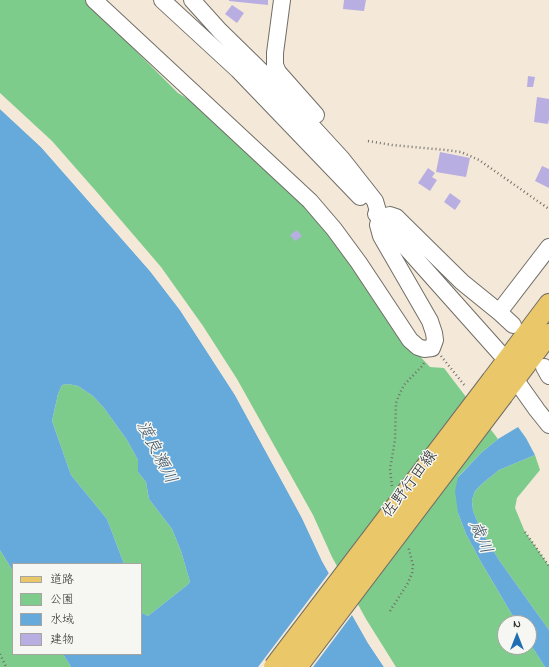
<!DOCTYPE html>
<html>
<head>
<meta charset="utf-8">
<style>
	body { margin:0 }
	#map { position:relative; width:549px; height:667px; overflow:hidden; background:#f4e9d8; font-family:"Indie Flower","Klee One",sans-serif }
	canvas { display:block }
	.legend { position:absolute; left:12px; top:563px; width:130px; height:92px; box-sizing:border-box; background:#f6f6f2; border:1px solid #a5a5a2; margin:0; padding:5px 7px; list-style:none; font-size:12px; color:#2b2b2b }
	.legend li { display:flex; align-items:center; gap:8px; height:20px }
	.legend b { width:20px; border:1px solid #a5a5a2 }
	.north { position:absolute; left:497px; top:615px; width:40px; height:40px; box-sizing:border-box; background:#f6f6f2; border:1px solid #a5a5a2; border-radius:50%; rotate:0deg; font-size:11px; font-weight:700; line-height:16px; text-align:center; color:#2b2b2b }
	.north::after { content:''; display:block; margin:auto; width:14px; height:18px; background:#1f6fb2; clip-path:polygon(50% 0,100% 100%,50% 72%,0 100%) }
</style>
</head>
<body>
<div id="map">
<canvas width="549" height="667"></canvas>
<ul class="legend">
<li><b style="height:5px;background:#eac769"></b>道路</li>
<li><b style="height:11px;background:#7ecc8b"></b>公園</li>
<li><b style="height:11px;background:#66aadb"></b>水域</li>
<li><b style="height:11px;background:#b8aee1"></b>建物</li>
</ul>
<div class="north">N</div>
</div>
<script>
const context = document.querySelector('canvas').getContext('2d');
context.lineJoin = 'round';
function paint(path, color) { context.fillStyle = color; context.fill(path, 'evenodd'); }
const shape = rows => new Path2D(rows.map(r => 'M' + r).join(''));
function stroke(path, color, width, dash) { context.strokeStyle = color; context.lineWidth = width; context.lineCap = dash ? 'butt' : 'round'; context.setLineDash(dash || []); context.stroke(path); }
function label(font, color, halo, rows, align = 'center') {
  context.font = font + ' "Indie Flower","Klee One",sans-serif'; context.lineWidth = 3; context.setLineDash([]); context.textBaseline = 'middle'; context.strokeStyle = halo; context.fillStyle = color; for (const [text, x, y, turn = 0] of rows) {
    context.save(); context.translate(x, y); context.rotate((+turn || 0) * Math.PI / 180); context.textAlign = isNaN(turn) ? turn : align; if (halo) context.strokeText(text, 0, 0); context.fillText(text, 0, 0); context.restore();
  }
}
paint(shape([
	[0,0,85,0,178,93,205,109,310,201,416,352,430,367,444,368,498,439,481,453,458,477,458,513,466,534,481,562,517,623,505,623,505,647,529,647,529,642,545,667,396,667,366,619,332,557,313,515,237,379,203,326,161,267,95,190,52,141,0,93],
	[68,384,78,386,93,396,104,408,127,440,138,460,138,472,146,482,149,499,172,529,181,551,190,582,186,586,148,616,142,613,141,612,141,564,124,564,107,519,71,475,52,421,58,394,62,385],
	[535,455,540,470,517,498,515,508,525,532,549,566,549,630,499,560,482,532,473,511,472,500,475,491,483,483,499,470],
	[0,550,13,571,13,654,63,654,71,667,0,667]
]), '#7ecc8b');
paint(shape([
	[0,109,41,147,150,271,180,310,235,395,302,518,322,561,368,643,384,667,71,667,63,654,141,654,141,612,142,613,148,616,186,586,190,582,181,551,172,529,149,499,146,482,138,472,138,460,127,440,104,408,93,396,78,386,68,384,62,385,58,394,52,421,71,475,107,519,124,564,13,564,13,571,0,550],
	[518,427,526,438,535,455,499,470,483,483,475,491,472,500,473,511,482,532,499,560,549,630,549,667,545,667,529,642,529,623,517,623,481,562,466,534,458,513,455,491,458,477,464,471,481,453,498,439]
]), '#66aadb');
paint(shape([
	[0,107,4,110,43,146,152,270,181,309,237,394,304,517,324,560,370,642,386,667,384,667,368,643,352,615,313,667,258,667,329,573,322,561,302,518,235,395,180,310,150,271,41,147,0,109]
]), '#f4e9d8');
paint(shape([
	[229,0,268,0,268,5,229,1],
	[344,0,366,0,364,11,343,9],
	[232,5,244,13,237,23,225,14],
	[528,76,535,77,533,87,527,87],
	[537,97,549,99,549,119,548,124,534,122],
	[440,152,470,158,466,177,436,172],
	[542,166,549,169,549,188,535,181],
	[428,168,435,173,432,177,437,180,430,191,418,183],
	[450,193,461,201,455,210,444,202],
	[297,230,302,236,295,241,290,235]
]), '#b8aee1');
const minor = shape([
	[94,0,310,201,334,229,359,263,410,340,418,347,424,349,432,348,435,340,434,333,430,321,381,236,378,225,380,218,375,201,342,159,265,75,220,31,192,0],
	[162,0,238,70,360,197],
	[282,0,275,53,275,65,278,72,316,115],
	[376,214,507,361],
	[380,218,390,215,396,217,462,282,499,312,513,325],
	[499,312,549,247],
	[544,367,549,376],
	[515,379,537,410,549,425]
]);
const major = shape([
	[492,380,549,304],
	[503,395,549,334]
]);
stroke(minor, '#716e68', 18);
stroke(major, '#716e68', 22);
stroke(shape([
	[368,141,392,145,446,150,461,152,479,160,549,209],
	[441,356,465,386],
	[392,486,390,469,395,440,396,403,400,393,404,385,423,365,424,363],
	[525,532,549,566],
	[390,611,408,583,412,573,413,565,408,546],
	[0,654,6,667]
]), '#716e68', 2.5, [1, 3]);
stroke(minor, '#fff', 16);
stroke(major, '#eac769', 20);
const majorBridge = shape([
	[274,667,492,380],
	[297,667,503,395]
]);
stroke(majorBridge, '#716e68', 22, []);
stroke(majorBridge, '#eac769', 20);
label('16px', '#2b2b2b', '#f6f6f2', [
	["佐野行田線",411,485,-53]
]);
label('italic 17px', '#405769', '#f6f6f2', [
	["渡良瀬川",155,453,63],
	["歳川",479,538,68]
]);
</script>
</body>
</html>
